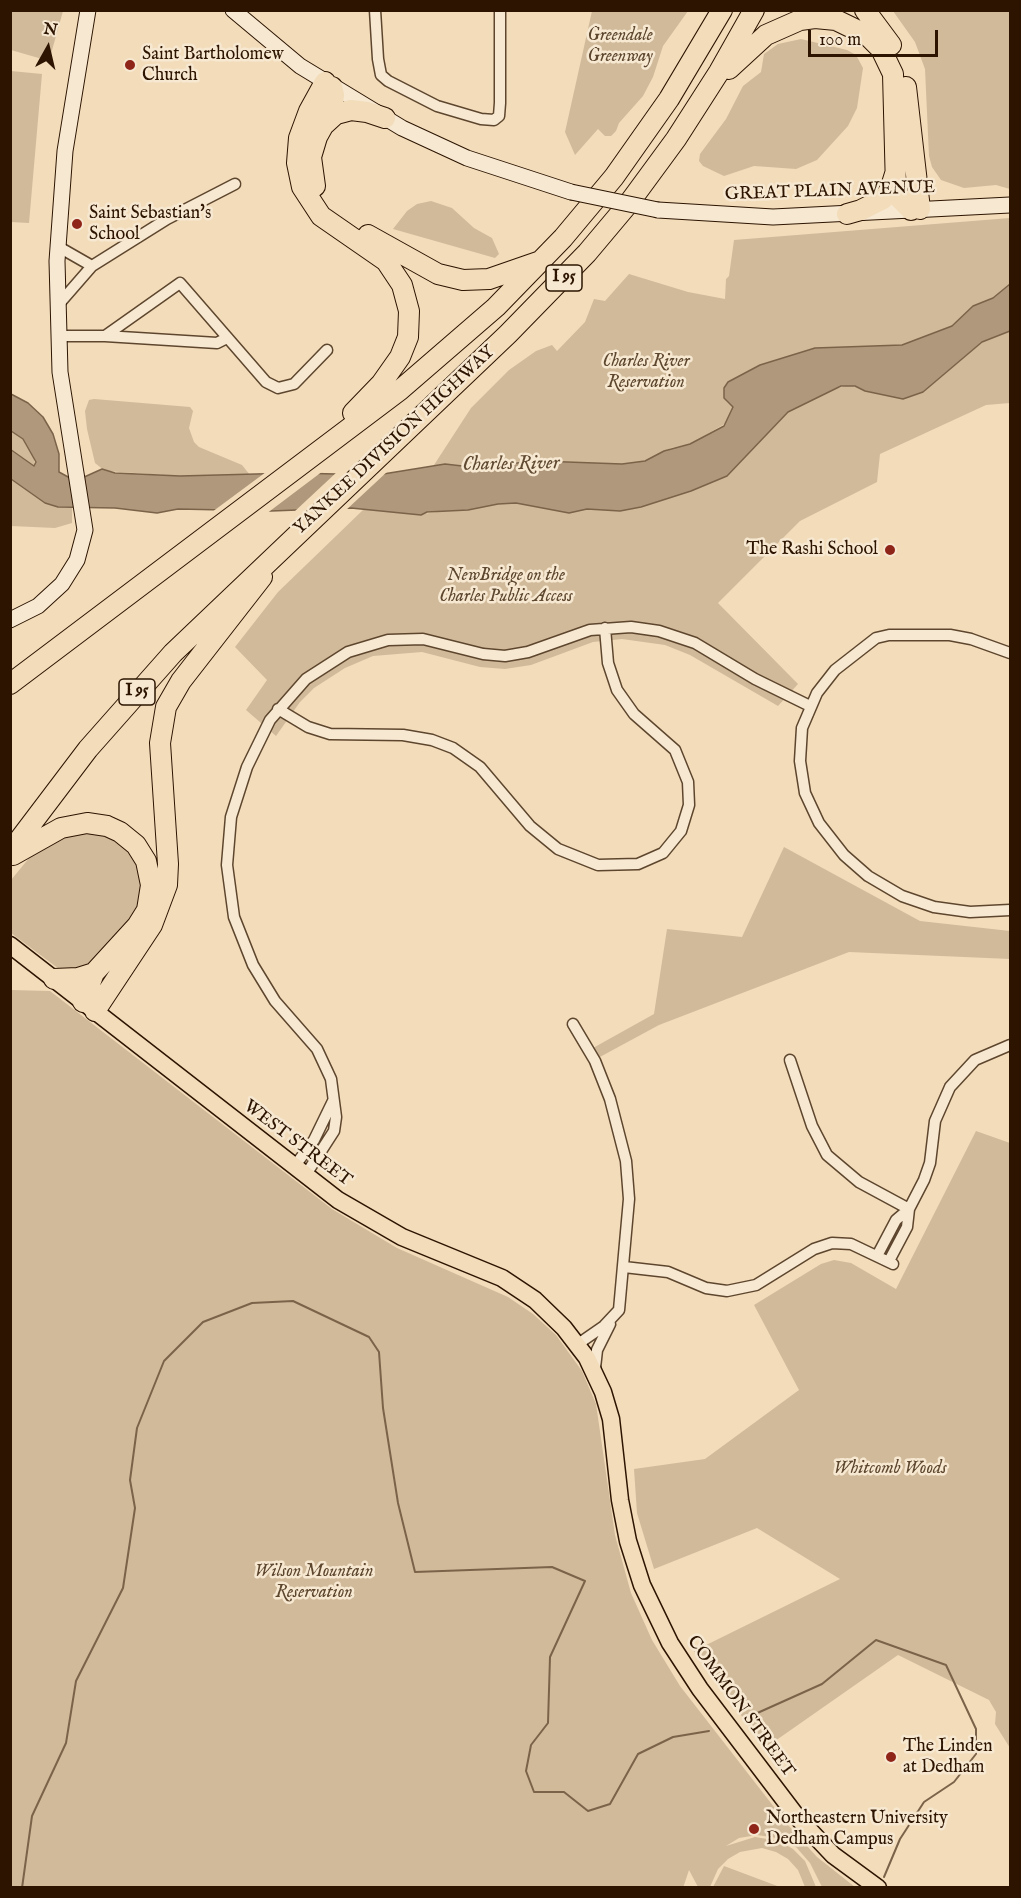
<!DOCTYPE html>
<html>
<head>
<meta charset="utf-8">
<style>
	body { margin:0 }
	#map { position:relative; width:1021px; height:1898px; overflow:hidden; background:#f2dcba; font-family:"IM FELL English",serif }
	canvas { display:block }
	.frame { position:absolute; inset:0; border:12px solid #2c1400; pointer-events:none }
	.north { position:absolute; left:18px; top:18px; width:60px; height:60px; -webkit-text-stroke:4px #f7e8d2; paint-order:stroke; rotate:8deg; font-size:16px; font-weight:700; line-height:24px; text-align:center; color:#2c1400 }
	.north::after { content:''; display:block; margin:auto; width:21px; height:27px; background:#2c1400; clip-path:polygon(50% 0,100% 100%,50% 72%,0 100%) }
	.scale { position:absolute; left:808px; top:30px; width:130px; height:27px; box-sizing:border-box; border:3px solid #2c1400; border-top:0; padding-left:8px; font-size:18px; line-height:21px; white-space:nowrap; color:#2c1400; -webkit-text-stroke:4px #f7e8d2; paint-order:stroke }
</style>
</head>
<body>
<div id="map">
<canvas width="1021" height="1898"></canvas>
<div class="frame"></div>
<div class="north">N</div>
<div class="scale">100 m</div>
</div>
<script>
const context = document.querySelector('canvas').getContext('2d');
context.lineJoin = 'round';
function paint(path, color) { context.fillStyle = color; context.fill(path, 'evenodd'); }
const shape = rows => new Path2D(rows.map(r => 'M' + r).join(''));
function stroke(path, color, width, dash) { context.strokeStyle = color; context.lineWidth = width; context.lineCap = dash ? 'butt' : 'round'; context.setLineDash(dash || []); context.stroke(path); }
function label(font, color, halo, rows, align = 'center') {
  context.font = font + ' "IM FELL English",serif'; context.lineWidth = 5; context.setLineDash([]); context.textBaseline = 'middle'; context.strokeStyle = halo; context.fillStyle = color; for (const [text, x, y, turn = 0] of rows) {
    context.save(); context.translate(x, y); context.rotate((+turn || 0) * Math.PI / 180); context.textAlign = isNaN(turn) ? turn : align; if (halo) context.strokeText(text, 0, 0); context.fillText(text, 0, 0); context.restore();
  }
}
paint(shape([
	[10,11,63,11,49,61,11,50],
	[592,11,688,11,663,46,653,77,643,96,619,123,616,131,611,136,605,136,598,129,575,155,565,132],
	[893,11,1010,11,1010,189,996,185,964,188,941,180,932,167,929,156,925,69,915,42],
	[801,39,847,50,856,55,863,68,857,108,848,126,817,160,796,169,754,166,724,176,703,166,699,161,700,154,726,119,743,86,761,72,764,54,778,44],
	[11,71,42,74,29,223,11,222],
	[431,201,452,208,474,228,492,238,499,254,495,258,481,254,393,229,407,211,417,204],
	[1010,218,1010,284,993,298,973,306,952,326,897,347,815,348,760,365,728,382,724,388,726,401,733,407,728,422,690,444,671,448,645,461,622,464,540,461,471,467,434,465,471,408,509,370,536,351,552,345,557,351,585,322,594,299,605,301,629,274,688,292,725,299,726,279,729,276,734,240],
	[1010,331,1010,403,986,405,880,454,877,482,800,521,718,603,798,684,778,706,690,655,665,645,622,639,593,642,531,665,505,669,480,667,422,652,373,656,345,668,314,688,300,702,276,736,246,710,267,680,235,647,278,592,364,509,422,514,498,504,516,503,569,513,587,509,620,511,641,507,690,491,726,476,788,412,831,390,849,385,903,399,923,392,982,342],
	[94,399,190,407,193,411,189,428,194,442,199,447,242,465,250,475,180,476,105,471,95,463,87,429,85,411,89,400],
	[10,431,23,439,34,456,35,466,11,449],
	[10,479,58,507,72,508,72,523,55,528,11,526],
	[73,829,111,833,136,855,145,881,139,912,97,964,63,972,11,933,11,880,39,846],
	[784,847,920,921,1010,931,1010,959,849,952,659,1025,598,1058,593,1048,654,1014,667,929,742,937],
	[11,990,50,991,332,1209,397,1248,508,1297,533,1314,556,1335,582,1371,596,1404,615,1535,631,1593,652,1640,680,1686,788,1825,817,1857,855,1887,822,1887,810,1863,796,1847,777,1838,757,1835,739,1838,726,1846,755,1837,779,1841,793,1849,805,1861,816,1887,805,1887,798,1870,788,1859,776,1852,762,1848,740,1852,728,1859,718,1869,710,1887,698,1887,689,1870,683,1888,11,1887],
	[976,1131,1010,1143,1010,1748,995,1724,996,1712,989,1700,898,1655,765,1748,694,1651,840,1579,757,1528,654,1569,637,1513,634,1469,705,1459,799,1390,754,1305,821,1264,834,1260,851,1263,896,1289],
	[724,1866,780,1887,713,1887]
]), '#d0ba9a');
const water = shape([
	[1010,284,1010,331,982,342,923,392,903,399,865,391,855,386,841,386,788,412,727,476,691,491,641,507,620,511,587,509,569,513,516,503,498,504,468,510,427,512,421,515,351,508,271,511,178,509,157,513,115,508,58,507,45,503,11,479,10,449,34,466,36,462,23,439,11,431,11,394,28,403,43,417,53,434,59,454,59,472,70,478,82,478,102,469,115,473,180,476,294,473,377,475,445,464,471,467,540,461,622,464,645,461,664,451,690,444,724,426,733,407,724,398,724,388,728,382,760,365,815,348,902,345,952,326,973,306,993,298,1010,284]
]);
paint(water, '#af987b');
stroke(water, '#7b634a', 1.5);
paint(shape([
	[323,471,266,514,212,512,266,472],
	[338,471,388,471,345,511,294,512]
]), '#f2dcba');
stroke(shape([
	[744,1719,822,1684,876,1640,946,1665,976,1729,976,1754,954,1782,924,1802,900,1839,884,1877],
	[22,1888,32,1816,66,1743,76,1681,123,1588,135,1508,130,1480,137,1428,164,1361,203,1322,252,1303,293,1301,369,1337,379,1352,383,1408,398,1503,415,1572,552,1567,585,1581,550,1657,548,1723,531,1745,526,1771,534,1792,564,1792,588,1811,610,1804,638,1754,673,1737,709,1731]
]), '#7b634a', 2);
const street = shape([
	[375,10,378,59,381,75,388,81,437,106,481,119,494,120,499,116,500,103,500,10],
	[57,246,92,266],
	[58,305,92,266,167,219,235,184],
	[59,336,105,336,217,343,227,338],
	[105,336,180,283,266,382,278,388,294,384,327,350],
	[1010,653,971,639,950,635,889,635,876,638,835,670,817,693,802,728,800,761,805,793,819,823,844,855,868,876,902,896,934,907,970,912,1010,910],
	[278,709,308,727,330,734,403,735,432,740,453,748,480,767,530,826,558,849,598,865,638,864,663,853,681,831,689,805,688,782,675,750,634,714,617,690,608,663,605,628],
	[573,1024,595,1061,610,1099,626,1161,629,1199,619,1310,604,1326,578,1344],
	[790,1060,812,1126,827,1155,859,1182,909,1209],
	[294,1167,314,1140,333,1101],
	[305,1176,334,1131,336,1117,331,1079,317,1049,275,1001,253,965,234,917,227,865,231,817,247,767,270,720,306,679,348,652,388,640,423,639,483,654,505,656,528,652,590,630,631,627,659,631,695,643,755,679,810,706],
	[877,1256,896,1220,909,1209,924,1180,930,1163,935,1121,950,1087,975,1060,1010,1045],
	[889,1261,907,1227,909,1209],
	[624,1267,668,1272,706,1288,727,1291,756,1285,814,1249,832,1243,851,1244,893,1264],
	[595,1368,597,1350,610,1324]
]);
const secondary = shape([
	[233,10,300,66,402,128,467,158,571,192],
	[658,210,773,217,1010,205],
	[10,620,38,606,62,584,77,560,85,530,60,372,57,261,65,151,88,10]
]);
const primary = shape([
	[10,945,338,1200,402,1237,502,1278,535,1300,564,1328,587,1358,603,1392,611,1419,620,1500,628,1541,642,1585,670,1643,700,1689,798,1818,833,1855,878,1888]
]);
const highway = shape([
	[865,10,891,45],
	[729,69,766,35,800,20,815,18,836,20,867,35,881,49,893,74,896,188,900,199,911,210],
	[325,82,309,111,299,138,297,163,302,187,321,216,386,261,402,285,409,311,408,337,400,357,381,384,353,413],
	[906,87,920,209],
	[324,125,336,114,351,110,367,112,385,118],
	[315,186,311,157,317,137,332,110,334,95,332,87],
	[847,214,861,210,883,199,890,190,895,174],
	[368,235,438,274,463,280,489,279,538,262],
	[10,684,400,390,496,307,563,238,614,177,669,99,722,10],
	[10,852,88,749,173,653,508,334,587,253,629,203,676,139,719,72,754,10],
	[13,855,61,828,87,823,107,826,120,832,136,845,146,861,151,885,147,910,137,926,94,973,83,1002],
	[54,979,78,978,94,973],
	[95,1011,152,925,167,885,168,864,160,743,166,707,181,681,262,577]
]);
stroke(street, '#5e462e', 13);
stroke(secondary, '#2c1400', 17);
stroke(primary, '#2c1400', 19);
stroke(highway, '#2c1400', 22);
stroke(street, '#f7e8d2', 10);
stroke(secondary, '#f7e8d2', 15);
stroke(primary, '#f2dcba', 16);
stroke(highway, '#f2dcba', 20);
const secondaryBridge = shape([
	[571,192,658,210]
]);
stroke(secondaryBridge, '#2c1400', 17, []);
stroke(secondaryBridge, '#f7e8d2', 15);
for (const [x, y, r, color] of [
	[130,65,6,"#8f2418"],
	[77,224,6,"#8f2418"],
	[890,550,6,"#8f2418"],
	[891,1757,6,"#8f2418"],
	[754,1829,6,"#8f2418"]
]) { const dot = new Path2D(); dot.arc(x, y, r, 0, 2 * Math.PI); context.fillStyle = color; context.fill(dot); stroke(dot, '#f7e8d2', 2); }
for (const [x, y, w] of [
	[564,278,36],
	[137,692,36]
]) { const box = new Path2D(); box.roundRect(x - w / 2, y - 13, w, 26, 4.5); context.fillStyle = '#f7e8d2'; context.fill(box); stroke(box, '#2c1400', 1.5); }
label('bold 16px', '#2c1400', null, [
	["I 95",564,278],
	["I 95",137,692]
]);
label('italic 18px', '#5d462e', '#f7e8d2', [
	["Greendale",620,36],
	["Greenway",620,57],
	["Charles River",646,362],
	["Reservation",646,383],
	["NewBridge on the",506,576],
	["Charles Public Access",506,597],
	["Whitcomb Woods",890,1469],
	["Wilson Mountain",314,1572],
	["Reservation",314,1593]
]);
label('18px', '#2c1400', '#f7e8d2', [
	["Saint Bartholomew",142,55],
	["Church",142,76],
	["Saint Sebastian's",89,214],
	["School",89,235],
	["The Rashi School",878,550,"right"],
	["The Linden",903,1747],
	["at Dedham",903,1768],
	["Northeastern University",766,1819],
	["Dedham Campus",766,1840]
], 'left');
label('18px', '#2c1400', '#f7e8d2', [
	["GREAT PLAIN AVENUE",830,192,-2],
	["YANKEE DIVISION HIGHWAY",395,441,-43],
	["WEST STREET",297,1144,37],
	["COMMON STREET",740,1707,54]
]);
label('italic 20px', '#604931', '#f7e8d2', [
	["Charles River",511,465,-1]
]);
</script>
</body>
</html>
